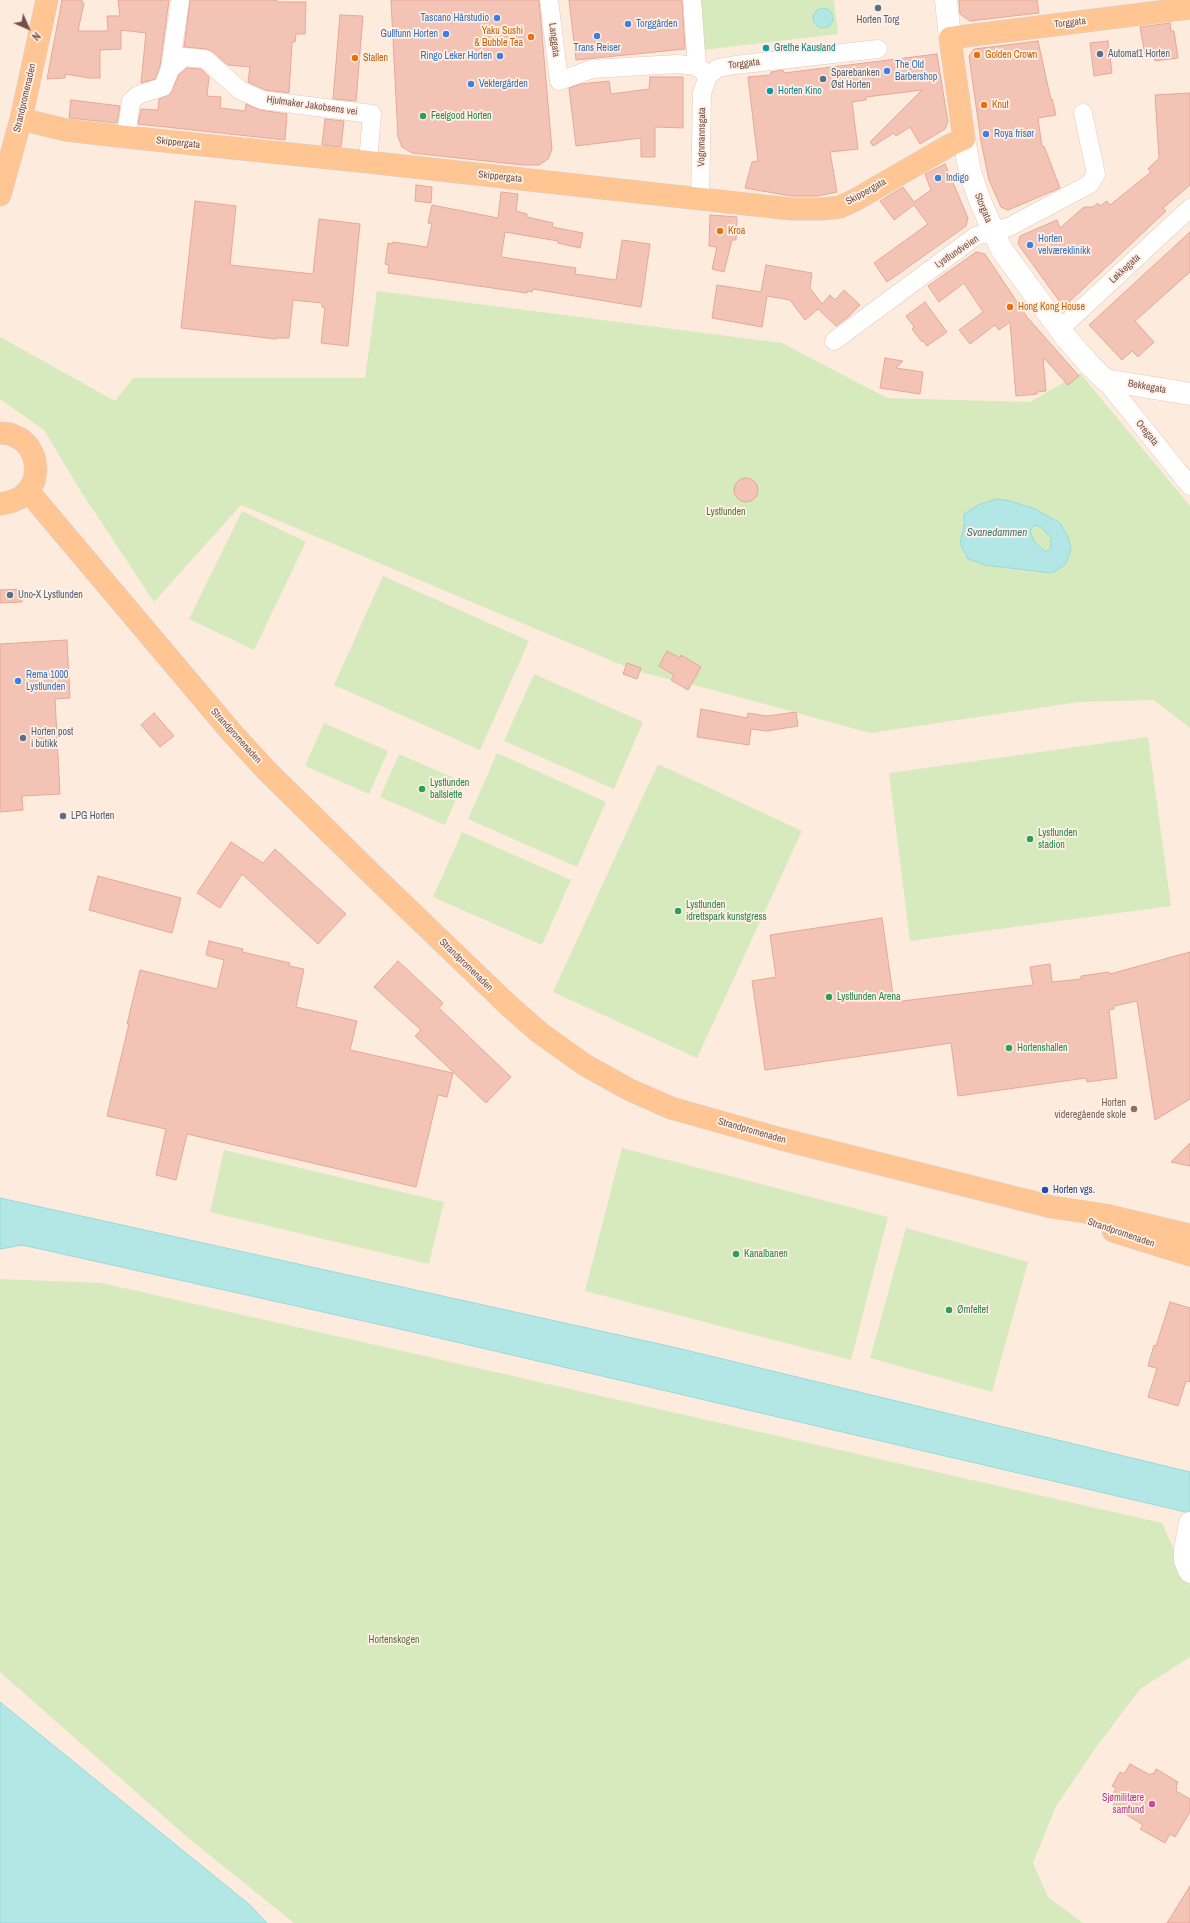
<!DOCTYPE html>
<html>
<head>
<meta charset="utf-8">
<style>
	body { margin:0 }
	#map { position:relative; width:1190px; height:1923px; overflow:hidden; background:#fdecde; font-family:"Archivo Narrow",sans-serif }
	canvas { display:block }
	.north { position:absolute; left:8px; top:8px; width:40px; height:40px; -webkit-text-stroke:3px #fff1e5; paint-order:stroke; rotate:135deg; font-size:11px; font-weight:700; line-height:16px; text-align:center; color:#734f46 }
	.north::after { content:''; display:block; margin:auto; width:14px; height:18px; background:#734f46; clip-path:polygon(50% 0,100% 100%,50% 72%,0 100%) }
</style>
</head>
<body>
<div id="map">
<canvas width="1190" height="1923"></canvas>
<div class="north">N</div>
</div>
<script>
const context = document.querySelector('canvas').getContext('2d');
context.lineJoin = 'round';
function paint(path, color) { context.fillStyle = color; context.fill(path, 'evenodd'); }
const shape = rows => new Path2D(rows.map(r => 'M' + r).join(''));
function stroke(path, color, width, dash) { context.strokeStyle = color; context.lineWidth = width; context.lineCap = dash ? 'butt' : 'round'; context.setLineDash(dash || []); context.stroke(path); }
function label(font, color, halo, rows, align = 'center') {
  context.font = font + ' "Archivo Narrow",sans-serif'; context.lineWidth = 3.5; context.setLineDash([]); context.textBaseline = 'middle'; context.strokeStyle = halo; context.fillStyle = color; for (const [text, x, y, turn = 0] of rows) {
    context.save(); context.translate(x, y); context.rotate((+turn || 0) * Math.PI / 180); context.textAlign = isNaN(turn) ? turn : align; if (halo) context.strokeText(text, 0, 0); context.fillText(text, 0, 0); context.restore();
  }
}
paint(shape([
	[697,0,834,0,838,34,703,50],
	[377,291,782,343,887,398,1030,402,1080,373,1190,506,1190,728,1154,700,1079,702,870,733,713,690,636,671,241,505,154,602,80,490,44,430,0,399,0,337,115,401,133,378,365,378],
	[242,511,306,542,254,650,189,619],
	[383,576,529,641,480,750,334,685],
	[534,674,643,722,614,789,504,741],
	[324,723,388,751,369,794,305,766],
	[1148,737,1171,906,910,941,889,773],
	[497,753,606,802,577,867,468,819],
	[399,754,463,782,445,825,380,797],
	[658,764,802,831,697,1058,553,992],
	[462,832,571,880,542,945,433,897],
	[622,1148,888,1217,851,1360,585,1291],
	[224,1150,444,1202,429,1264,210,1212],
	[906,1228,1028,1262,992,1392,870,1358],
	[0,1279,102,1283,1162,1523,1190,1586,1190,1657,1140,1689,1097,1746,1056,1806,1033,1863,1048,1897,1083,1923,294,1923,187,1837,0,1672]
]), '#d6eabd');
const water = shape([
	'813 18a10 10 0 1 1 20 0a10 10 0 1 1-20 0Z',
	[997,499,1010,501,1035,509,1060,523,1068,537,1071,550,1065,565,1052,573,985,565,968,559,960,543,964,527,964,514,978,505,997,499],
	[1035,525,1041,527,1051,538,1051,548,1046,552,1034,541,1030,531,1035,525],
	[0,1198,673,1347,1190,1472,1190,1513,413,1332,22,1245,0,1249,0,1198],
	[0,1702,250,1905,267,1923,0,1923,0,1702]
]);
paint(water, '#b3e7e6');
stroke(water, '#98d9d9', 1);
const building = shape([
	[62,0,82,0,82,3,84,3,78,31,108,31,107,16,120,16,118,0,169,0,160,66,155,79,141,83,146,33,121,30,121,49,100,50,100,78,89,78,65,74,65,78,47,79,62,0],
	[190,0,277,0,277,2,306,2,305,34,296,34,295,42,292,42,289,93,265,90,248,82,250,67,228,65,212,51,206,49,184,47,190,0],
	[391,0,539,0,552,150,548,159,539,165,523,165,412,153,402,147,398,137,391,0],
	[569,0,682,0,685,49,576,60,569,0],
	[959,0,1037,0,1039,13,970,21,960,14,959,0],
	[340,15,363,16,356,101,333,99,340,15],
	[1170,23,1171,31,1174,31,1178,58,1155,61,1154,53,1145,55,1140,27,1170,23],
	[1038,41,1051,100,1052,99,1056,115,1038,118,1042,147,1044,146,1060,188,1008,210,1001,207,989,180,981,141,969,56,974,49,1038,41],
	[1108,41,1112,73,1094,76,1090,43,1108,41],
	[937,54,948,122,945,129,920,144,910,127,896,136,894,133,873,146,870,142,922,90,866,97,866,100,852,102,858,149,830,152,837,192,818,196,791,196,745,188,752,162,758,161,748,77,771,75,771,72,783,70,784,73,937,54],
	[187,68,201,69,209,77,207,96,221,97,220,108,245,111,246,104,260,110,287,114,285,140,138,124,141,109,158,110,159,99,170,94,179,75,187,68],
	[650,77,683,77,683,128,655,127,655,157,641,157,641,138,576,146,569,88,581,84,609,81,611,94,649,89,650,77],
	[1190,93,1190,185,1163,208,1166,211,1068,303,1060,302,1018,244,1020,236,1057,220,1060,228,1084,207,1093,207,1098,203,1100,206,1107,201,1110,205,1151,172,1148,169,1159,158,1155,95,1190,93],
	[71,100,120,106,117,123,69,118,71,100],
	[325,119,344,121,341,147,322,145,325,119],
	[945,164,968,218,966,226,887,282,874,263,928,224,914,205,894,220,880,201,903,187,914,202,931,190,925,174,945,164],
	[416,185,432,187,431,203,415,201,416,185],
	[501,192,518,194,516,211,527,214,527,217,553,223,552,227,583,233,580,248,558,243,558,241,505,232,501,257,576,268,575,274,616,280,622,240,650,244,641,307,533,289,532,292,527,291,527,293,388,273,389,265,385,264,388,243,392,244,393,242,427,247,432,224,428,223,432,205,498,218,501,192],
	[195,201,236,206,230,265,313,274,319,219,360,224,348,346,321,343,325,308,322,307,322,303,293,300,289,338,276,338,276,339,181,328,195,201],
	[710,215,737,217,736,240,732,240,724,272,712,269,717,247,709,246,710,215],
	[1190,232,1190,272,1135,321,1154,342,1138,357,1132,351,1122,360,1089,325,1190,232],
	[976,252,985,254,1027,317,1079,376,1068,385,1043,357,1046,391,1037,392,1037,394,1016,396,1010,322,999,330,995,325,970,344,959,330,983,312,964,283,939,302,928,286,976,252],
	[766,265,812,273,810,288,822,304,830,295,835,300,844,290,860,305,848,317,836,326,818,309,805,320,790,300,767,296,762,327,712,318,717,285,761,292,766,265],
	[925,302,947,332,927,346,923,340,922,342,912,329,914,327,906,316,925,302],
	[885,358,903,361,896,368,923,372,920,394,880,388,885,358],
	'734 490a12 12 0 1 1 24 0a12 12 0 1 1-24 0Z',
	[21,589,22,602,0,603,0,590,21,589],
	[67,640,70,698,55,699,60,794,22,796,23,810,0,812,0,644,67,640],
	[667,651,680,658,681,655,701,667,688,690,671,680,674,675,659,666,667,651],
	[627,663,641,668,637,679,623,674,627,663],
	[701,709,747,718,748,713,767,716,796,712,798,726,767,731,751,729,749,745,697,737,701,709],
	[154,713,174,736,160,747,141,725,154,713],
	[231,842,263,863,275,849,346,914,318,944,242,874,220,908,197,893,231,842],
	[98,876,181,898,172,933,89,910,98,876],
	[882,918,894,1002,1033,985,1030,967,1050,964,1052,982,1081,979,1081,976,1109,972,1110,974,1190,952,1190,1099,1155,1120,1137,1001,1114,1006,1114,1009,1109,1010,1117,1078,1087,1082,1086,1078,958,1096,951,1043,765,1070,752,981,776,977,770,935,882,918],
	[209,941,243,949,242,952,290,963,289,966,304,969,296,1007,357,1021,350,1050,453,1073,447,1097,438,1095,416,1187,187,1134,176,1180,156,1175,166,1129,107,1116,129,1024,127,1024,140,970,217,989,224,960,206,955,209,941],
	[398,961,443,1003,439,1008,511,1077,486,1103,415,1036,421,1030,374,987,398,961],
	[1190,1143,1190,1166,1171,1162,1190,1143],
	[1170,1302,1190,1308,1190,1382,1186,1381,1178,1406,1148,1397,1157,1368,1148,1366,1154,1345,1156,1346,1170,1302],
	[1130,1764,1150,1775,1152,1773,1154,1774,1156,1769,1178,1782,1176,1787,1177,1788,1176,1791,1190,1799,1190,1812,1175,1837,1170,1834,1165,1843,1140,1829,1143,1825,1113,1806,1115,1802,1110,1799,1116,1788,1112,1786,1120,1772,1124,1774,1130,1764],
	[1190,1886,1190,1923,1167,1923,1190,1886]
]);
paint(building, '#f3c4b5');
stroke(building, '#e7a794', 1);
const street = shape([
	[549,0,559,81,592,69,676,64,697,66,708,76],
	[692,0,697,66],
	[170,69,180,0],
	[708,76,718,68,735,65,878,49],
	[126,137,131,101,138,95,163,87,170,69,184,57,205,59,240,90,262,100,372,114,368,162],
	[700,199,702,93,708,76],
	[1060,329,1190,208],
	[834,341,976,236,1009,227,1090,184,1096,174,1083,113],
	[1105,380,1190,486]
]);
const secondary = shape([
	[946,0,950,38],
	[964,139,970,172,980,201,1002,250,1067,339,1090,365,1105,380,1190,394],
	[1190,1523,1185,1550,1185,1561,1190,1572]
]);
const primary = shape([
	[21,119,66,130,126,137,368,162,791,209,821,209,840,207,855,200,950,145,964,139,950,38,1190,8],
	[0,195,21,119,47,0],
	[0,433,10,434,21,439,29,447,34,457,36,469,34,481,28,491,20,498,10,502,0,504],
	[28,491,232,733,267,771,381,883,507,1004,540,1033,585,1065,630,1090,671,1108,781,1139,1052,1207,1105,1215,1190,1235],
	[1113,1231,1190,1255]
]);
stroke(street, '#e3c9bd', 19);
stroke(secondary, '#e8c8ba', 23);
stroke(primary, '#d8cecb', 23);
stroke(street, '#fff', 18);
stroke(secondary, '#fff', 22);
stroke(primary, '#ffc693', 22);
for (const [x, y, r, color] of [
	[878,8,4,"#5c6f8a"],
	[497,18,4,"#3f7fe0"],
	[628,24,4,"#3f7fe0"],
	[446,34,4,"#3f7fe0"],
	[597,36,4,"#3f7fe0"],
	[531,37,4,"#e8710a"],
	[766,48,4,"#0f9aa8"],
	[1100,54,4,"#5c6f8a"],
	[977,55,4,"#e8710a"],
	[500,56,4,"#3f7fe0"],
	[355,58,4,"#e8710a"],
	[887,71,4,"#3f7fe0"],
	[823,79,4,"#5c6f8a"],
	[471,84,4,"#3f7fe0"],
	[770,91,4,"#0f9aa8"],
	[984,105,4,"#e8710a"],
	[423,116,4,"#2e9e5b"],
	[986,134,4,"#3f7fe0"],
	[938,178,4,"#3f7fe0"],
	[720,231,4,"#e8710a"],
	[1030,245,4,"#3f7fe0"],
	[1010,307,4,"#e8710a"],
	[10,595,4,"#5c6f8a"],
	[18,681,4,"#3f7fe0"],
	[23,738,4,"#5c6f8a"],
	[422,789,4,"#2e9e5b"],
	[63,816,4,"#5c6f8a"],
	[1030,839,4,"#2e9e5b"],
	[678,911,4,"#2e9e5b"],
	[829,997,4,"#2e9e5b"],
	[1009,1048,4,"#2e9e5b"],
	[1134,1109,4,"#8d6e63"],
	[1045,1190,4,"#1a4fb4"],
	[736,1254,4,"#2e9e5b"],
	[949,1310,4,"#2e9e5b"],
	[1152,1804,4,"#d1479c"]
]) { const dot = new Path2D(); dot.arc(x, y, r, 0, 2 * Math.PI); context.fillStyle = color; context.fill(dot); stroke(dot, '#fff1e5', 1.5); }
label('10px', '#366cbe', '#fff1e5', [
	["Tascano Hårstudio",489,18,"right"],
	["Torggården",636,24],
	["Gullfunn Horten",438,34,"right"],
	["Trans Reiser",597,48,"center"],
	["Ringo Leker Horten",492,56,"right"],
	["The Old",895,65],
	["Barbershop",895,77],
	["Vektergården",479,84],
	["Roya frisør",994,134],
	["Indigo",946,178],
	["Horten",1038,239],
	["velværeklinikk",1038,251],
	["Rema 1000",26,675],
	["Lystlunden",26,687]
], 'left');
label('10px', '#4e5e75', '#fff1e5', [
	["Horten Torg",878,20,"center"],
	["Automat1 Horten",1108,54],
	["Sparebanken",831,73],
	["Øst Horten",831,85],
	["Uno-X Lystlunden",18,595],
	["Horten post",31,732],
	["i butikk",31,744],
	["LPG Horten",71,816]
], 'left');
label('10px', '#734f46', '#fff1e5', [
	["Torggata",1070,23,-7],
	["Langgata",554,40,83],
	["Torggata",744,64,-7],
	["Strandpromenaden",25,98,-77],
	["Hjulmaker Jakobsens vei",312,106,8],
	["Vognmannsgata",702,137,-89],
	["Skippergata",178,143,6],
	["Skippergata",500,177,6],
	["Skippergata",866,192,-29],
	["Storgata",983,208,68],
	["Lystlundveien",957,252,-34],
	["Løkkegata",1125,269,-43],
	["Bekkegata",1147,387,10],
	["Oregata",1147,433,51],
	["Strandpromenaden",236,736,48],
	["Strandpromenaden",466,965,44],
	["Strandpromenaden",752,1131,16],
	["Strandpromenaden",1121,1233,19]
]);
label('10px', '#c56008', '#fff1e5', [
	["Yaku Sushi",523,31,"right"],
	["& Bubble Tea",523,43,"right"],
	["Golden Crown",985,55],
	["Stallen",363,58],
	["Knut",992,105],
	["Kroa",728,231],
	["Hong Kong House",1018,307]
], 'left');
label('10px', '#0d838f', '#fff1e5', [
	["Grethe Kausland",774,48],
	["Horten Kino",778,91]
], 'left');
label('10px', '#27864d', '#fff1e5', [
	["Feelgood Horten",431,116],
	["Lystlunden",430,783],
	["ballslette",430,795],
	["Lystlunden",1038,833],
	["stadion",1038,845],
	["Lystlunden",686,905],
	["idrettspark kunstgress",686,917],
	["Lystlunden Arena",837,997],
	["Hortenshallen",1017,1048],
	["Kanalbanen",744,1254],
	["Ørnfeltet",957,1310]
], 'left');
label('10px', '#54743b', '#fff1e5', [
	["Lystlunden",726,512],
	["Hortenskogen",394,1640]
]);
label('10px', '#785e54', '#fff1e5', [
	["Horten",1126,1103],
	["videregående skole",1126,1115]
], 'right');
label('10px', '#164399', '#fff1e5', [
	["Horten vgs.",1053,1190]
], 'left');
label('10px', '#b23c85', '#fff1e5', [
	["Sjømilitære",1144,1798],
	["samfund",1144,1810]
], 'right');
label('italic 11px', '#3a797a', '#fff1e5', [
	["Svanedammen",997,533]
]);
</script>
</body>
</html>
